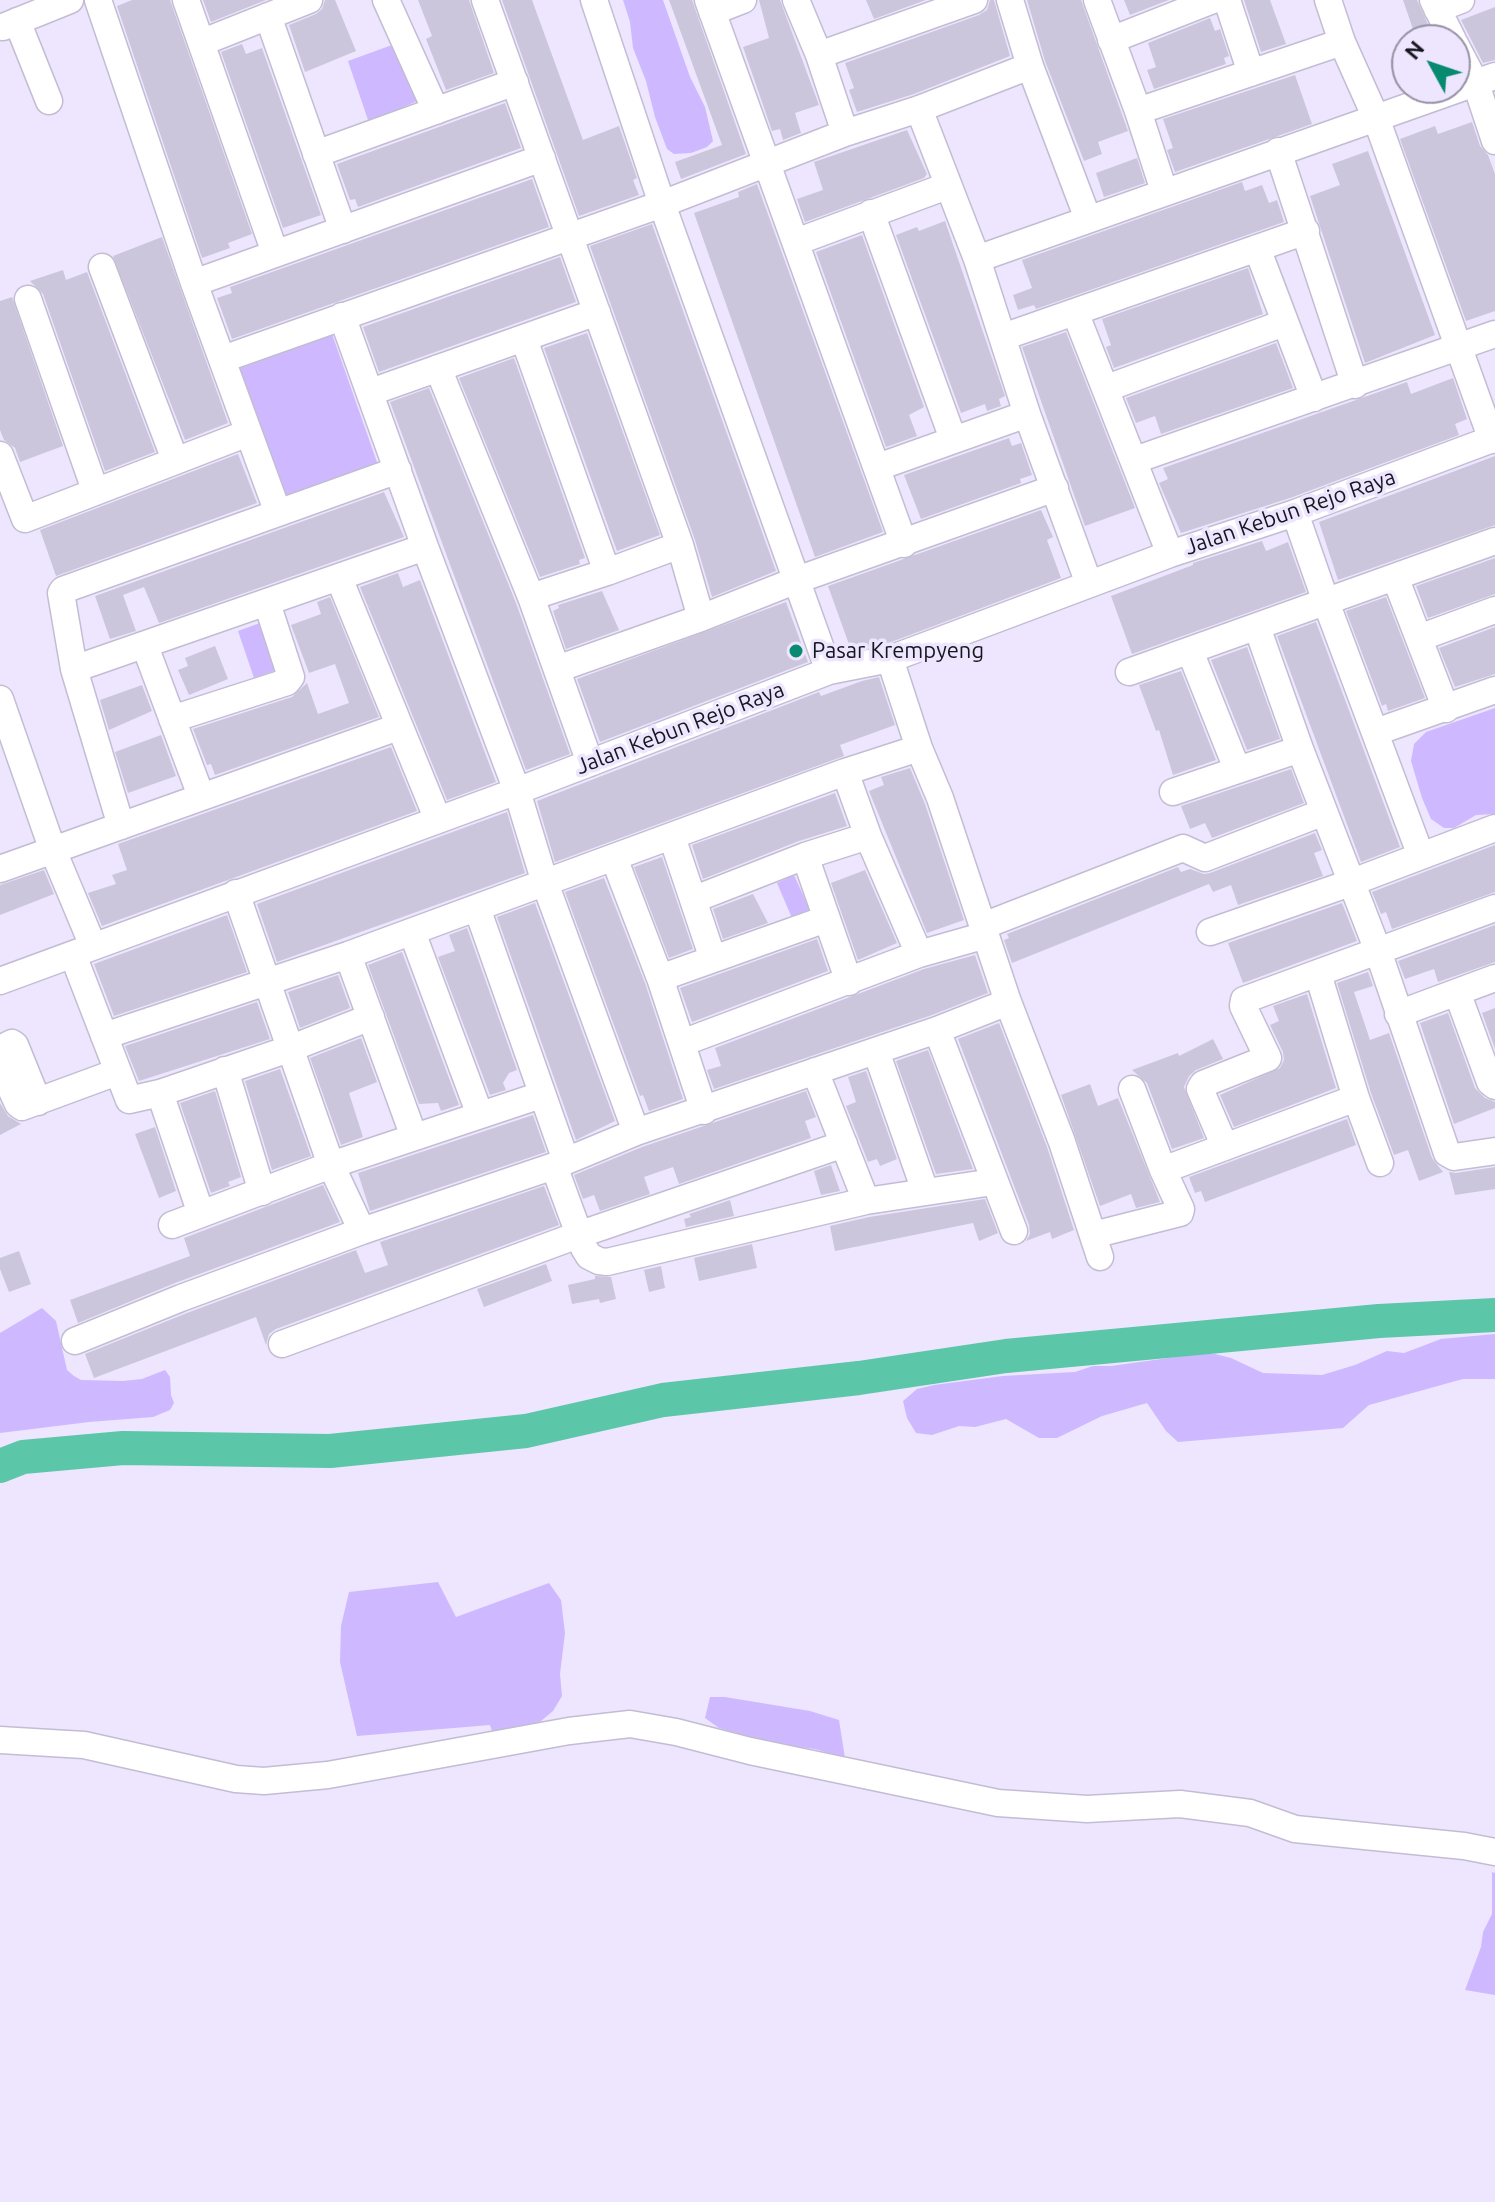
<!DOCTYPE html>
<html>
<head>
<meta charset="utf-8">
<style>
	body { margin:0 }
	#map { position:relative; width:1495px; height:2202px; overflow:hidden; background:#ede6fe; font-family:Ubuntu,sans-serif }
	canvas { display:block }
	.north { position:absolute; left:1391px; top:24px; width:80px; height:80px; box-sizing:border-box; background:#ede6fe; border:2px solid #9792a4; border-radius:50%; rotate:310deg; font-size:22px; font-weight:700; line-height:32px; text-align:center; color:#17151d }
	.north::after { content:''; display:block; margin:auto; width:28px; height:36px; background:#078a6f; clip-path:polygon(50% 0,100% 100%,50% 72%,0 100%) }
</style>
</head>
<body>
<div id="map">
<canvas width="1495" height="2202"></canvas>
<div class="north">N</div>
</div>
<script>
const context = document.querySelector('canvas').getContext('2d');
context.lineJoin = 'round';
function paint(path, color) { context.fillStyle = color; context.fill(path, 'evenodd'); }
const shape = rows => new Path2D(rows.map(r => 'M' + r).join(''));
function stroke(path, color, width, dash) { context.strokeStyle = color; context.lineWidth = width; context.lineCap = dash ? 'butt' : 'round'; context.setLineDash(dash || []); context.stroke(path); }
function label(font, color, halo, rows, align = 'center') {
  context.font = font + ' Ubuntu,sans-serif'; context.lineWidth = 7; context.setLineDash([]); context.textBaseline = 'middle'; context.strokeStyle = halo; context.fillStyle = color; for (const [text, x, y, turn = 0] of rows) {
    context.save(); context.translate(x, y); context.rotate((+turn || 0) * Math.PI / 180); context.textAlign = isNaN(turn) ? turn : align; if (halo) context.strokeText(text, 0, 0); context.fillText(text, 0, 0); context.restore();
  }
}
paint(shape([
	[623,0,663,0,690,77,705,107,713,141,707,147,691,153,674,154,667,149,655,117,646,81,633,48,630,22],
	[392,45,417,101,369,123,348,61],
	[331,331,378,465,275,501,228,366],
	[260,623,277,670,254,678,238,631],
	[1495,708,1495,814,1476,815,1454,828,1444,828,1431,819,1422,798,1411,761,1414,744,1426,732],
	[794,875,810,910,792,918,777,883],
	[42,1308,56,1321,67,1370,74,1376,81,1380,123,1381,142,1379,165,1370,170,1377,171,1395,174,1403,170,1410,153,1417,89,1422,0,1433,0,1333],
	[1495,1334,1495,1379,1463,1379,1369,1405,1343,1428,1178,1442,1166,1431,1147,1403,1102,1416,1057,1438,1039,1438,1006,1419,975,1427,959,1426,932,1435,916,1433,907,1418,903,1401,917,1389,934,1385,1003,1376,1075,1372,1093,1366,1111,1366,1197,1354,1215,1354,1231,1358,1263,1373,1322,1375,1355,1365,1387,1351,1404,1353,1441,1339],
	[438,1582,456,1617,549,1583,561,1600,565,1633,560,1674,562,1696,553,1711,535,1726,493,1734,490,1725,357,1736,340,1662,341,1626,349,1592],
	[710,1697,725,1697,810,1711,839,1720,845,1758,815,1749,773,1744,719,1728,705,1718],
	[1492,1872,1495,1873,1495,1995,1465,1990,1481,1947,1483,1932,1492,1914]
]), '#ceb8ff');
stroke(shape([
	[0,1466,23,1457,123,1448,330,1451,526,1431,663,1400,859,1378,1006,1356,1379,1321,1495,1315]
]), '#5cc6a9', 34);
paint(shape([
	[132,0,170,0,252,234,228,243,230,248,202,258,117,6],
	[203,0,266,0,211,22],
	[325,0,335,0,356,51,305,72,289,25,316,14,322,9],
	[418,0,469,0,494,73,446,90,426,39,432,36],
	[502,0,532,0,583,140,619,126,637,178,633,180,639,195,579,216],
	[669,0,692,0,746,154,681,179,675,162,722,145],
	[759,0,780,0,819,105,795,113,801,133,783,140,780,129,772,131,743,47,769,38],
	[866,0,926,0,874,19],
	[990,0,994,0,1010,56,914,94,857,112,849,90,854,88,845,63,979,15,987,10],
	[1027,0,1081,0,1128,131,1098,142,1102,154,1084,161,1045,61],
	[1124,0,1169,0,1130,15],
	[1244,0,1270,0,1286,44,1261,52],
	[1403,0,1417,0,1435,40,1413,40,1416,38],
	[1495,7,1495,60,1483,63,1461,20],
	[1210,18,1215,31,1220,29,1229,56,1224,58,1226,64,1154,89,1147,70,1156,67,1148,43],
	[242,44,246,54,262,48,321,215,283,228,221,52],
	[1295,75,1312,124,1175,172,1167,150,1173,148,1163,119],
	[505,103,521,148,358,207,355,199,350,200,337,164],
	[1472,122,1480,146,1488,155,1495,174,1495,311,1466,321,1400,139,1435,126,1438,134],
	[907,130,927,174,924,178,805,222,797,199,823,190,814,162],
	[1368,151,1435,335,1365,363,1310,196,1340,185,1332,164],
	[1137,158,1145,183,1104,197,1096,173],
	[532,179,549,227,232,339,217,298,232,293,230,287],
	[1242,182,1245,191,1262,185,1269,203,1277,200,1284,222,1036,309,1034,305,1018,310,1013,295,1032,288,1022,260],
	[757,184,883,532,815,557,694,213,739,197,738,192],
	[945,221,1005,396,999,399,1001,406,987,411,985,404,961,413,896,235,917,227,919,231],
	[652,224,776,571,712,597,695,540,590,246],
	[862,235,924,407,909,415,917,436,886,447,816,252],
	[162,237,228,423,185,440,113,256],
	[560,257,576,302,379,372,363,327],
	[1248,268,1263,314,1114,368,1106,347,1111,345,1102,319],
	[63,270,66,280,87,272,155,452,105,471,43,294,30,281],
	[12,297,63,446,20,462,15,448,4,440,0,430,0,301],
	[1066,332,1135,508,1085,526,1022,347],
	[587,333,660,535,617,551,544,348],
	[1276,343,1293,388,1161,434,1155,416,1136,423,1126,398],
	[514,358,585,558,579,560,580,564,540,577,459,378],
	[1453,378,1467,419,1455,424,1459,435,1290,498,1181,533,1159,483,1168,479,1163,468,1407,382,1411,394],
	[429,388,516,603,570,754,526,770,390,402],
	[1009,438,1012,446,1021,443,1032,475,1020,479,1021,483,921,519,904,475],
	[238,454,257,503,56,576,40,530],
	[1495,456,1495,525,1338,580,1319,522],
	[384,492,404,537,159,623,144,587,123,595,136,631,110,639,95,596],
	[1041,510,1053,537,1047,540,1061,578,886,644,851,650,828,586],
	[1262,541,1266,551,1288,542,1306,592,1132,654,1111,596,1193,565,1193,563],
	[1495,558,1495,594,1428,618,1416,586],
	[398,573,403,587,420,580,496,782,447,800,360,587],
	[602,591,619,630,566,649,553,611,559,608,558,605],
	[330,597,379,717,215,775,211,764,207,765,193,729,292,697,307,683,318,714,349,703,335,664,309,673,291,625,321,614,317,602],
	[1386,597,1425,698,1388,711,1386,704,1382,706,1346,611],
	[786,602,808,662,600,742,577,679],
	[1316,622,1400,847,1361,862,1277,636],
	[1495,627,1495,674,1455,687,1439,648],
	[215,646,228,679,189,695,178,670,188,666,185,658],
	[1247,647,1280,739,1247,750,1211,660],
	[1181,671,1216,760,1173,775,1159,730,1156,731,1139,685],
	[879,677,895,725,840,745,844,756,555,862,537,801,819,692,821,696,862,681],
	[142,685,152,711,109,730,100,700],
	[161,735,176,776,128,793,115,752],
	[391,747,417,811,102,926,88,893,116,884,112,875,127,870,118,844],
	[910,768,925,804,964,920,927,933,869,791,884,785,881,777],
	[1291,769,1304,803,1212,838,1205,823,1190,829,1181,806],
	[835,793,847,826,799,841,703,879,692,845],
	[507,812,525,873,277,962,257,904],
	[1315,833,1322,850,1314,853,1323,876,1238,905,1231,885,1213,892,1209,884,1012,963,1004,940,1009,938,1007,934,1178,867,1181,872,1190,869,1204,874,1210,873],
	[1495,845,1495,892,1392,929,1386,912,1381,914,1372,892],
	[662,857,693,949,669,958,634,867],
	[44,870,54,894,0,915,0,885],
	[865,870,897,943,858,960,831,883],
	[604,878,645,983,683,1099,649,1111,643,1095,640,1096,565,892],
	[753,894,768,923,723,939,713,909],
	[535,903,615,1121,576,1140,497,917],
	[1342,903,1357,941,1243,983,1228,943],
	[227,915,247,972,114,1016,94,964],
	[1495,925,1495,962,1438,982,1434,969,1405,979,1398,961],
	[467,928,517,1070,509,1073,503,1083,506,1090,490,1095,438,957,455,951,449,935],
	[817,939,828,971,692,1022,680,988],
	[402,952,459,1105,441,1111,438,1103,419,1104,368,965],
	[975,955,988,993,932,1015,714,1089,707,1070,721,1066,715,1048,924,969],
	[1368,972,1373,986,1354,992,1370,1040,1389,1033,1432,1158,1443,1172,1419,1181,1408,1150,1394,1155,1371,1093,1337,983],
	[338,975,350,1008,300,1028,288,992],
	[1307,994,1336,1088,1234,1127,1220,1095,1280,1068,1284,1060,1283,1052,1270,1025,1279,1021,1273,1006],
	[257,1002,270,1039,139,1081,125,1046],
	[1495,1008,1495,1049,1482,1013],
	[1448,1013,1475,1088,1485,1098,1495,1102,1495,1108,1454,1124,1420,1023],
	[999,1023,1047,1147,1074,1230,1052,1239,1050,1232,1026,1241,1030,1234,1029,1225,958,1039],
	[361,1038,377,1082,349,1093,363,1137,341,1145,310,1058],
	[1213,1039,1223,1059,1196,1070,1189,1076,1184,1087,1204,1138,1172,1149,1147,1083,1132,1070,1178,1053,1179,1056],
	[928,1050,973,1169,936,1174,896,1061],
	[280,1069,311,1156,272,1170,245,1081],
	[866,1071,897,1159,880,1166,877,1159,868,1162,846,1106,856,1102,848,1077],
	[1090,1084,1098,1106,1118,1098,1160,1202,1136,1208,1131,1194,1100,1206,1061,1095],
	[215,1091,241,1177,228,1182,230,1186,211,1193,180,1103],
	[806,1091,816,1117,805,1121,811,1138,679,1184,673,1167,644,1177,650,1194,600,1211,594,1195,583,1199,574,1175,642,1147],
	[0,1103,8,1116,21,1124,0,1135],
	[533,1115,546,1152,370,1211,358,1173],
	[1347,1119,1356,1145,1205,1202,1201,1191,1195,1193,1189,1177],
	[155,1127,176,1191,159,1198,135,1134],
	[831,1165,840,1191,821,1195,814,1171],
	[1495,1167,1495,1189,1455,1195,1449,1172,1456,1173],
	[323,1185,340,1222,175,1283,78,1323,70,1300,190,1256,184,1238],
	[544,1186,559,1225,276,1329,269,1334,266,1345,256,1317,94,1378,85,1354,187,1313,356,1250,365,1273,388,1265,380,1242],
	[985,1199,998,1233,979,1241,973,1223,835,1251,830,1226,869,1217],
	[730,1200,734,1216,686,1227,684,1219,691,1217,689,1214],
	[752,1244,757,1268,699,1281,694,1258],
	[19,1251,31,1284,9,1292,0,1269,0,1258],
	[546,1264,552,1281,484,1307,477,1289],
	[661,1266,665,1288,649,1292,644,1270],
	[595,1276,611,1277,616,1299,600,1303,599,1299,572,1304,568,1285,595,1279]
]), '#ccc6dd');
const minor = shape([
	[98,0,194,283,278,513],
	[186,0,275,253],
	[386,0,436,111],
	[485,0,680,545,701,618],
	[594,0,662,204,829,671],
	[708,0,904,544],
	[796,0,819,55,845,133],
	[1010,0,1030,66,1088,219],
	[1097,0,1138,111,1164,191],
	[1227,0,1251,73],
	[1328,0,1342,42,1376,118,1492,440],
	[1433,0,1453,40],
	[1437,9,1461,0],
	[712,12,743,0],
	[268,16,343,230],
	[17,21,49,101],
	[3,27,70,0],
	[1111,40,1213,0],
	[203,42,309,0],
	[1455,44,1476,84,1495,141],
	[819,55,974,0],
	[919,109,977,259,1027,414,1089,584],
	[1138,111,1342,42],
	[1278,151,1355,385],
	[316,154,515,82],
	[871,213,953,439],
	[796,242,947,186],
	[1257,248,1314,398],
	[977,259,1495,76],
	[102,267,175,460],
	[194,283,542,158],
	[28,299,95,490],
	[1075,312,1170,554],
	[342,316,425,547,517,791,545,883,636,1132],
	[1003,337,1306,231],
	[524,339,607,572],
	[223,359,662,204,845,133,919,109,1030,66],
	[438,368,531,597,590,763],
	[1107,388,1284,323],
	[371,392,597,312],
	[0,455,25,519,248,433],
	[1135,460,1495,334],
	[878,467,1027,414],
	[1295,513,1326,602,1421,856],
	[1395,577,1446,709],
	[339,578,438,820],
	[531,597,607,572,680,545],
	[1257,627,1300,749],
	[1419,638,1495,610],
	[145,646,201,796],
	[1190,651,1237,769],
	[890,659,919,748,940,798,1008,1002,1062,1142,1100,1257],
	[74,669,425,547],
	[557,669,701,618,797,580,1055,488],
	[1129,672,1495,541],
	[0,699,52,848,93,946],
	[172,719,287,682,291,677,267,603],
	[1376,732,1495,690],
	[845,772,868,836,919,954],
	[1173,792,1300,749,1378,951,1447,1153,1454,1157,1495,1151],
	[121,826,74,669,61,593,63,590,398,470],
	[672,837,713,959],
	[805,856,849,982],
	[614,858,660,978,704,1111],
	[0,869,398,727],
	[236,893,331,1165,362,1231],
	[695,899,805,856,868,836],
	[477,908,566,1161],
	[983,926,1183,848,1205,858,1324,812],
	[412,932,480,1115],
	[1210,932,1350,883,1495,828],
	[73,955,129,1100,160,1093,289,1049,371,1017],
	[348,955,414,1137],
	[1318,974,1356,1098,1380,1163],
	[660,978,826,919],
	[0,981,517,791,829,671,890,659,1170,554,1295,513,1495,438],
	[1457,992,1490,1082,1495,1086],
	[1398,1014,1495,978],
	[937,1030,1014,1231],
	[104,1036,348,955,845,772,919,748],
	[682,1043,919,954,986,935],
	[0,1049,12,1043,15,1045,38,1102],
	[876,1051,925,1191],
	[0,1065,18,1104,22,1107,117,1072],
	[225,1070,262,1192],
	[815,1071,866,1201,993,1182],
	[1132,1089,1163,1170,1356,1098],
	[160,1093,201,1214],
	[1225,1147,1200,1089,1203,1084,1268,1058,1243,1006,1244,1000,1495,908],
	[554,1166,584,1248,589,1256,599,1261,607,1262,866,1201],
	[172,1225,331,1165,541,1095],
	[1093,1235,1180,1213,1181,1209,1163,1170],
	[75,1341,181,1298,362,1231,554,1166,636,1132,937,1030,1008,1002],
	[282,1344,578,1235,844,1144],
	[0,1740,84,1745,236,1779,264,1781,328,1775,569,1731,630,1724,676,1732,750,1751,998,1803,1087,1809,1180,1804,1250,1813,1295,1829,1464,1846,1495,1852]
]);
stroke(minor, '#c3bdd4', 29);
stroke(minor, '#fff', 26);
for (const [x, y, r, color] of [
	[796,651,8,"#078a6f"]
]) { const dot = new Path2D(); dot.arc(x, y, r, 0, 2 * Math.PI); context.fillStyle = color; context.fill(dot); stroke(dot, '#ede6fe', 3); }
label('22px', '#17151d', '#ede6fe', [
	["Jalan Kebun Rejo Raya",1290,512,-19],
	["Jalan Kebun Rejo Raya",680,728,-21]
]);
label('22px', '#17151d', '#ede6fe', [
	["Pasar Krempyeng",812,651]
], 'left');
</script>
</body>
</html>
